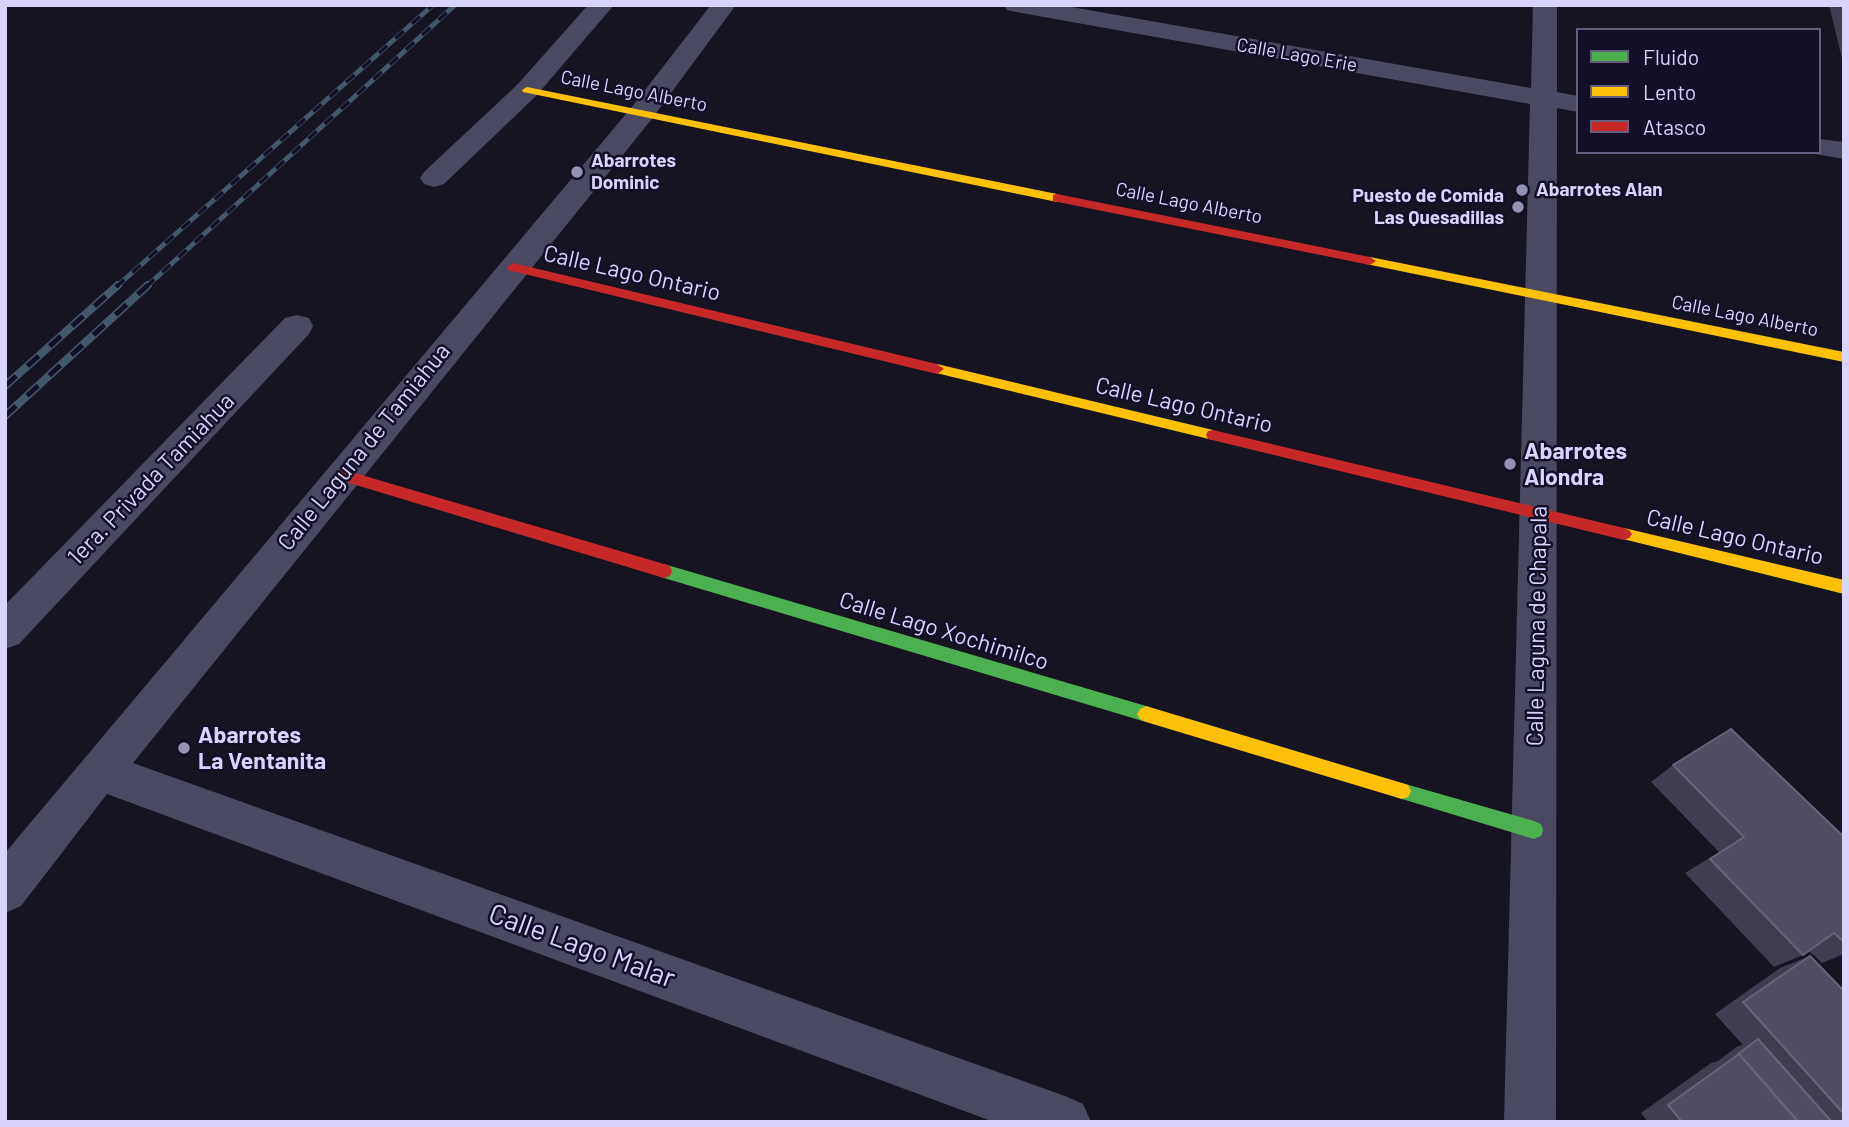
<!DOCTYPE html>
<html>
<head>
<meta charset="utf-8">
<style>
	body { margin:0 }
	#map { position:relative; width:1849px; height:1127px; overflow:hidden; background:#161421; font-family:Barlow,sans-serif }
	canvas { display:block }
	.frame { position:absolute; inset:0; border:7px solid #d9d4ff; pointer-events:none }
	.legend { position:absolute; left:1576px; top:28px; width:245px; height:126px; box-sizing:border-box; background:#130f26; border:2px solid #625e7d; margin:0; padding:9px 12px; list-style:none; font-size:21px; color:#d9d4ff }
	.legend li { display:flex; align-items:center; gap:14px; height:35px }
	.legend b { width:35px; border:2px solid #625e7d }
</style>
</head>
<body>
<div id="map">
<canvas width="1849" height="1127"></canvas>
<div class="frame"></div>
<ul class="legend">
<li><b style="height:9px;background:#4caf50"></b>Fluido</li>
<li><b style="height:9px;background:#ffc107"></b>Lento</li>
<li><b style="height:9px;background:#c62828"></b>Atasco</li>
</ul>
</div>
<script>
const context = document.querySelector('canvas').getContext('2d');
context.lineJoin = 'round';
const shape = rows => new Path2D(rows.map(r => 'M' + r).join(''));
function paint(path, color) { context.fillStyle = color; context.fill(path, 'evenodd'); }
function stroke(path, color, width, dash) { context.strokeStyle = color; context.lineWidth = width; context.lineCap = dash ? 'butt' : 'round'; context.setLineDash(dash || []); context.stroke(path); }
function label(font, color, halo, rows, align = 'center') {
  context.font = font + ' Barlow,sans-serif'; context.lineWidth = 5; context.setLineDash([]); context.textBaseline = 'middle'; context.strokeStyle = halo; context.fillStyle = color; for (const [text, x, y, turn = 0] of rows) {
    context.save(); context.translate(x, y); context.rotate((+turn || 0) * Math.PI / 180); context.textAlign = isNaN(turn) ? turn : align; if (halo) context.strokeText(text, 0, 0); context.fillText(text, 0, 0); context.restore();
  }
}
paint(shape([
	[588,5,614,5,536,96,444,184,434,187,424,184,420,178,424,172,518,84,588,5],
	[711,5,736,5,651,120,133,763,1065,1096,1083,1104,1091,1122,994,1122,107,794,21,906,5,913,5,853,631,108,711,5],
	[1004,5,1060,5,1531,88,1533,5,1557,5,1557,92,1578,96,1578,112,1557,108,1556,1122,1504,1122,1530,104,1016,12,1007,10,1004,5],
	[1819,139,1844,142,1844,159,1809,153,1819,152,1819,139],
	[297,315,309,318,313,326,309,334,19,644,5,649,5,605,285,318,297,315]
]), '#4a4962');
paint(shape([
	[664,564,1146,706,1152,709,1155,714,1152,719,1146,722,664,578,658,576,656,571,658,566,664,564],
	[1402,783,1534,821,1541,824,1543,830,1541,836,1534,839,1402,799,1396,797,1393,791,1396,785,1402,783]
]), '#4caf50');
paint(shape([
	[527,87,1057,194,1063,198,1057,202,523,92,522,90,527,87],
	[1370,257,1844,352,1844,362,1366,264,1364,261,1370,257],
	[937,364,1213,430,1220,435,1213,440,932,372,930,369,932,366,937,364],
	[1624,528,1844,580,1844,594,1619,538,1616,534,1619,530,1624,528],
	[1146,706,1402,783,1408,785,1411,791,1408,797,1402,799,1146,722,1140,719,1137,714,1140,709,1146,706]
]), '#ffc107');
paint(shape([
	[1057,194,1370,257,1376,261,1370,265,1053,201,1053,195,1057,194],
	[513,263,937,364,944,369,937,374,508,270,507,267,513,263],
	[1213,430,1624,528,1629,530,1632,534,1629,538,1624,540,1208,439,1206,435,1208,431,1213,430],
	[341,469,664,564,670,566,672,571,670,576,664,578,336,479,334,475,341,469]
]), '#c62828');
const railFar1 = shape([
	[116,287,433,5],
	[146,287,455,5]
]);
const rail = shape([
	[5,386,118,285],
	[5,416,148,285]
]);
stroke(railFar1, '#43596b', 5);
stroke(rail, '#43596b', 8);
stroke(railFar1, '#130f26', 3.5, [11]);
stroke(rail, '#130f26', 5, [15]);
paint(shape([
	[1829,5,1844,5,1844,67],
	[1673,765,1844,837,1844,954,1822,963,1809,951,1803,955,1774,967,1685,873,1719,852,1651,782],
	[1810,956,1844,991,1844,1122,1648,1122,1641,1113,1711,1063,1718,1061,1738,1046,1743,1045,1715,1014,1780,968]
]), '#403d50');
const building = shape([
	[1731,729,1844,837,1844,942,1834,933,1803,955,1710,859,1744,837,1673,765,1731,729],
	[1810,956,1844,991,1844,1114,1743,1002,1810,956],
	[1758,1039,1832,1122,1799,1122,1739,1054,1738,1054,1758,1039],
	[1739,1054,1798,1122,1682,1122,1668,1105,1739,1054]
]);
paint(building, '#504e63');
stroke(building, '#66637b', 2);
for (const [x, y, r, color] of [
	[577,172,7,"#9591b1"],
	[1522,190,7,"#9591b1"],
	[1518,207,7,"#9591b1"],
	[1510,464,7,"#9591b1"],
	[184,748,7,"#9591b1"]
]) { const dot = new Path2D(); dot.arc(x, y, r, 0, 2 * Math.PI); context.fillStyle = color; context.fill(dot); stroke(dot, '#130f26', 2.5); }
label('19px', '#d9d4ff', '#130f26', [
	["Calle Lago Erie",1297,55,10],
	["Calle Lago Alberto",634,91,11],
	["Calle Lago Alberto",1189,203,11],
	["Calle Lago Alberto",1745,316,11]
]);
label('bold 19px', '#d9d4ff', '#130f26', [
	["Abarrotes",591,161],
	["Dominic",591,183],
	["Abarrotes Alan",1536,190],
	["Puesto de Comida",1504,196,"right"],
	["Las Quesadillas",1504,218,"right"]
], 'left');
label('23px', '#d9d4ff', '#130f26', [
	["Calle Lago Ontario",632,273,13],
	["Calle Lago Ontario",1184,405,13],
	["Calle Laguna de Tamiahua",364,447,-51],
	["1era. Privada Tamiahua",151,479,-46],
	["Calle Lago Ontario",1735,537,13],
	["Calle Laguna de Chapala",1537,626,-89],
	["Calle Lago Xochimilco",944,631,17]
]);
label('bold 23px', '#d9d4ff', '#130f26', [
	["Abarrotes",1524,451],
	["Alondra",1524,477],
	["Abarrotes",198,735],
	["La Ventanita",198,761]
], 'left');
label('28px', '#d9d4ff', '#130f26', [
	["Calle Lago Malar",582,946,20]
]);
</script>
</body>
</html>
